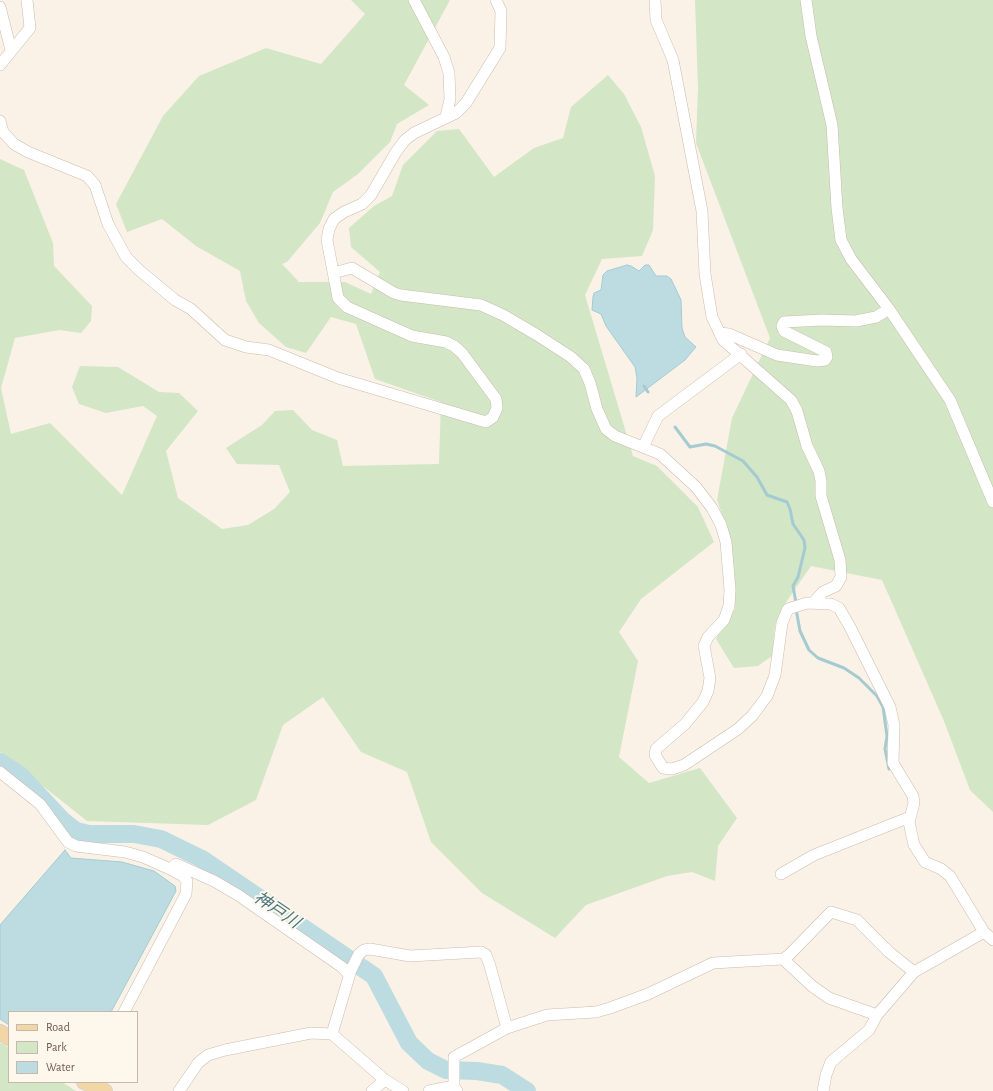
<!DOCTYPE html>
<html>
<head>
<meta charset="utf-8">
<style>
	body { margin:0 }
	#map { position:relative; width:993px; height:1091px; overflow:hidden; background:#faf2e6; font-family:"Alegreya Sans",sans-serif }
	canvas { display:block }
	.legend { position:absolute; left:8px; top:1011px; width:130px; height:72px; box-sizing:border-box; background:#fdf7ec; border:1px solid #c5b8ad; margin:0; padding:5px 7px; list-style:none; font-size:12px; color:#715a4e }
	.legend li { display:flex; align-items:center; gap:8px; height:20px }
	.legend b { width:20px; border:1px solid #c5b8ad }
</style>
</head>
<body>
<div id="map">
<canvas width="993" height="1091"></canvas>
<ul class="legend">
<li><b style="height:5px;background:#f2d6a5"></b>Road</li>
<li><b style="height:11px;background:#d3e6c6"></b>Park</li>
<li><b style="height:11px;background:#bddce1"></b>Water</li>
</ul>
</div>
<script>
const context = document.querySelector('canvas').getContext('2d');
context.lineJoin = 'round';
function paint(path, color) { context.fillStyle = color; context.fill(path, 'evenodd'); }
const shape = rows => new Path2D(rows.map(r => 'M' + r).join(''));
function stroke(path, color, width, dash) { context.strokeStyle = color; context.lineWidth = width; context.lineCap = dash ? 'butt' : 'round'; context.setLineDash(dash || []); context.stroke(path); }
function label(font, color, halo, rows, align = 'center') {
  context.font = font + ' "Alegreya Sans","Noto Sans JP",sans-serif'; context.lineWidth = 4; context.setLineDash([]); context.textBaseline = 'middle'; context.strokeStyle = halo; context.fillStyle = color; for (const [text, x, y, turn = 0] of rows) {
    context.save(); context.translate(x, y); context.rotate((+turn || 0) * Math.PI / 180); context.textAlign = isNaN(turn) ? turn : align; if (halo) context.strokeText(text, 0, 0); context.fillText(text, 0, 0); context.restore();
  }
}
paint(shape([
	[351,0,450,0,404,85,429,105,397,124,390,142,358,174,333,192,320,223,287,262,282,264,299,282,345,282,371,294,380,272,351,247,349,228,374,206,392,196,403,165,437,131,459,129,494,177,534,148,563,138,571,107,608,75,624,94,641,127,655,176,653,230,642,256,602,259,585,295,633,456,657,466,698,507,714,542,641,599,619,632,638,661,619,757,649,783,700,768,737,818,718,846,715,881,692,872,667,876,586,905,555,938,482,893,431,842,407,772,361,752,323,697,283,725,256,800,208,825,87,821,0,752,0,159,24,170,53,243,54,266,92,306,91,321,81,333,59,330,15,338,1,388,11,434,50,423,122,495,157,416,143,406,106,413,79,404,72,387,80,366,118,367,159,392,179,393,198,411,166,451,178,498,222,529,248,525,274,509,290,492,279,465,237,464,226,448,262,425,275,411,293,410,312,430,337,440,343,466,439,464,441,402,375,379,356,324,331,317,306,353,286,347,259,323,246,301,240,271,196,246,162,219,127,232,116,204,163,116,199,76,266,48,321,64,365,14],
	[695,0,993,0,993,812,970,790,944,721,882,580,811,566,782,608,775,625,772,656,758,666,734,668,716,639,735,609,731,539,717,500,732,418,770,338,696,143,698,88],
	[0,1042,9,1048,9,1082,62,1082,76,1091,0,1091]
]), '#d3e6c6');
const water = shape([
	[627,265,631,266,639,271,645,265,649,265,656,276,667,276,671,279,681,300,682,328,685,337,696,347,685,360,636,397,637,378,635,367,606,326,601,314,592,310,593,297,594,293,601,290,603,275,607,271,627,265],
	[65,850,71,858,122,862,154,871,175,886,176,891,111,1012,9,1012,9,1025,0,1019,0,925,65,850]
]);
paint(water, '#bddce1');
stroke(water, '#a4cbd2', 1);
stroke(shape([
	[644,386,648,392],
	[675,427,690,447,706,444,715,446,743,461,757,477,767,495,787,502,790,509,793,524,804,540,805,548,798,577,793,586,796,603],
	[796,609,800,631,809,650,818,658,844,668,859,678,877,696,883,707,887,736,885,749,889,769]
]), '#a4cbd2', 3);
stroke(shape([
	[0,762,20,775,62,820,76,831,89,834,134,834,161,839,202,859,374,976,409,1043,428,1061,446,1070,477,1071,502,1075,527,1091]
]), '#bddce1', 18);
const minor = shape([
	[414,0,444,57,449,73,450,99,446,117],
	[655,0,656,20,673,60,702,211,705,274,712,317,723,340,791,400,797,411,807,446,819,471,821,481,821,496,840,560,841,577,836,586,823,592,813,603],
	[806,0,811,36,832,125,837,208,841,240,851,259,889,309,950,400,993,502],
	[0,7,11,50],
	[0,65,30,28,27,0],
	[0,121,3,132,14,144,28,152,87,176,95,185,108,224,126,257,139,270,175,300,191,309,225,340,246,347,269,350,338,378,486,422,493,417,497,408,496,399,462,353,454,346,446,342,412,336,347,307,338,298,327,240,329,229,334,219,344,212,362,204,371,195,396,152,405,140,414,133,456,113,466,103,500,48,501,11,496,0],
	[333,273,352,268,394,293,401,295,481,305,503,315,537,335,571,357,584,369,590,383,597,409,606,429,615,436,660,454,696,487,712,508,721,525,726,542,730,590,729,606,724,620,708,637,704,646,710,678,708,691,703,702,685,724,656,749,655,755,663,768,672,769,684,765,738,729,752,716,767,696,775,675,782,623,788,609,807,603,831,604,839,608,850,627,890,707,894,725,893,763,913,796,914,803,909,822,914,845,925,862,941,869,950,876,984,932,993,940],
	[720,333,729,334,777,355,817,361,825,360,827,357,826,352,784,331,782,326,784,322,822,320,856,321,876,317,889,309],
	[643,447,658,416,741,354],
	[0,772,40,804,68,842,76,846,125,852,143,857,170,869,183,876,187,881,186,894,124,1012],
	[170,869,176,864,214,881,238,895,342,967,349,974],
	[781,874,814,855,910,817],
	[783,959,812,986,829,998,877,1015],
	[332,1034,351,970,359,954,364,950,370,949,410,956,481,952,486,955,490,966,507,1028],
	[454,1086,454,1057,507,1028,547,1015,596,1012,610,1008,648,994,713,963,783,959,789,955,831,912,857,920,889,952,914,972,984,932],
	[179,1091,198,1063,208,1055,225,1050,311,1033,332,1034,385,1080,403,1091],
	[372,1091,385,1080],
	[429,1091,454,1086,457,1091],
	[823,1091,826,1075,831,1062,869,1030,877,1015,914,972]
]);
const major = shape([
	[0,1032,9,1038],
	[84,1082,105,1091]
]);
stroke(minor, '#cbbbae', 12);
stroke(major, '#d7d1cd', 16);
stroke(minor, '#fff', 11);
stroke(major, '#f2d6a5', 14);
label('italic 17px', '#4a7881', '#fdf7ec', [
	["神戸川",277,910,34]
]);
</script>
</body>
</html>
